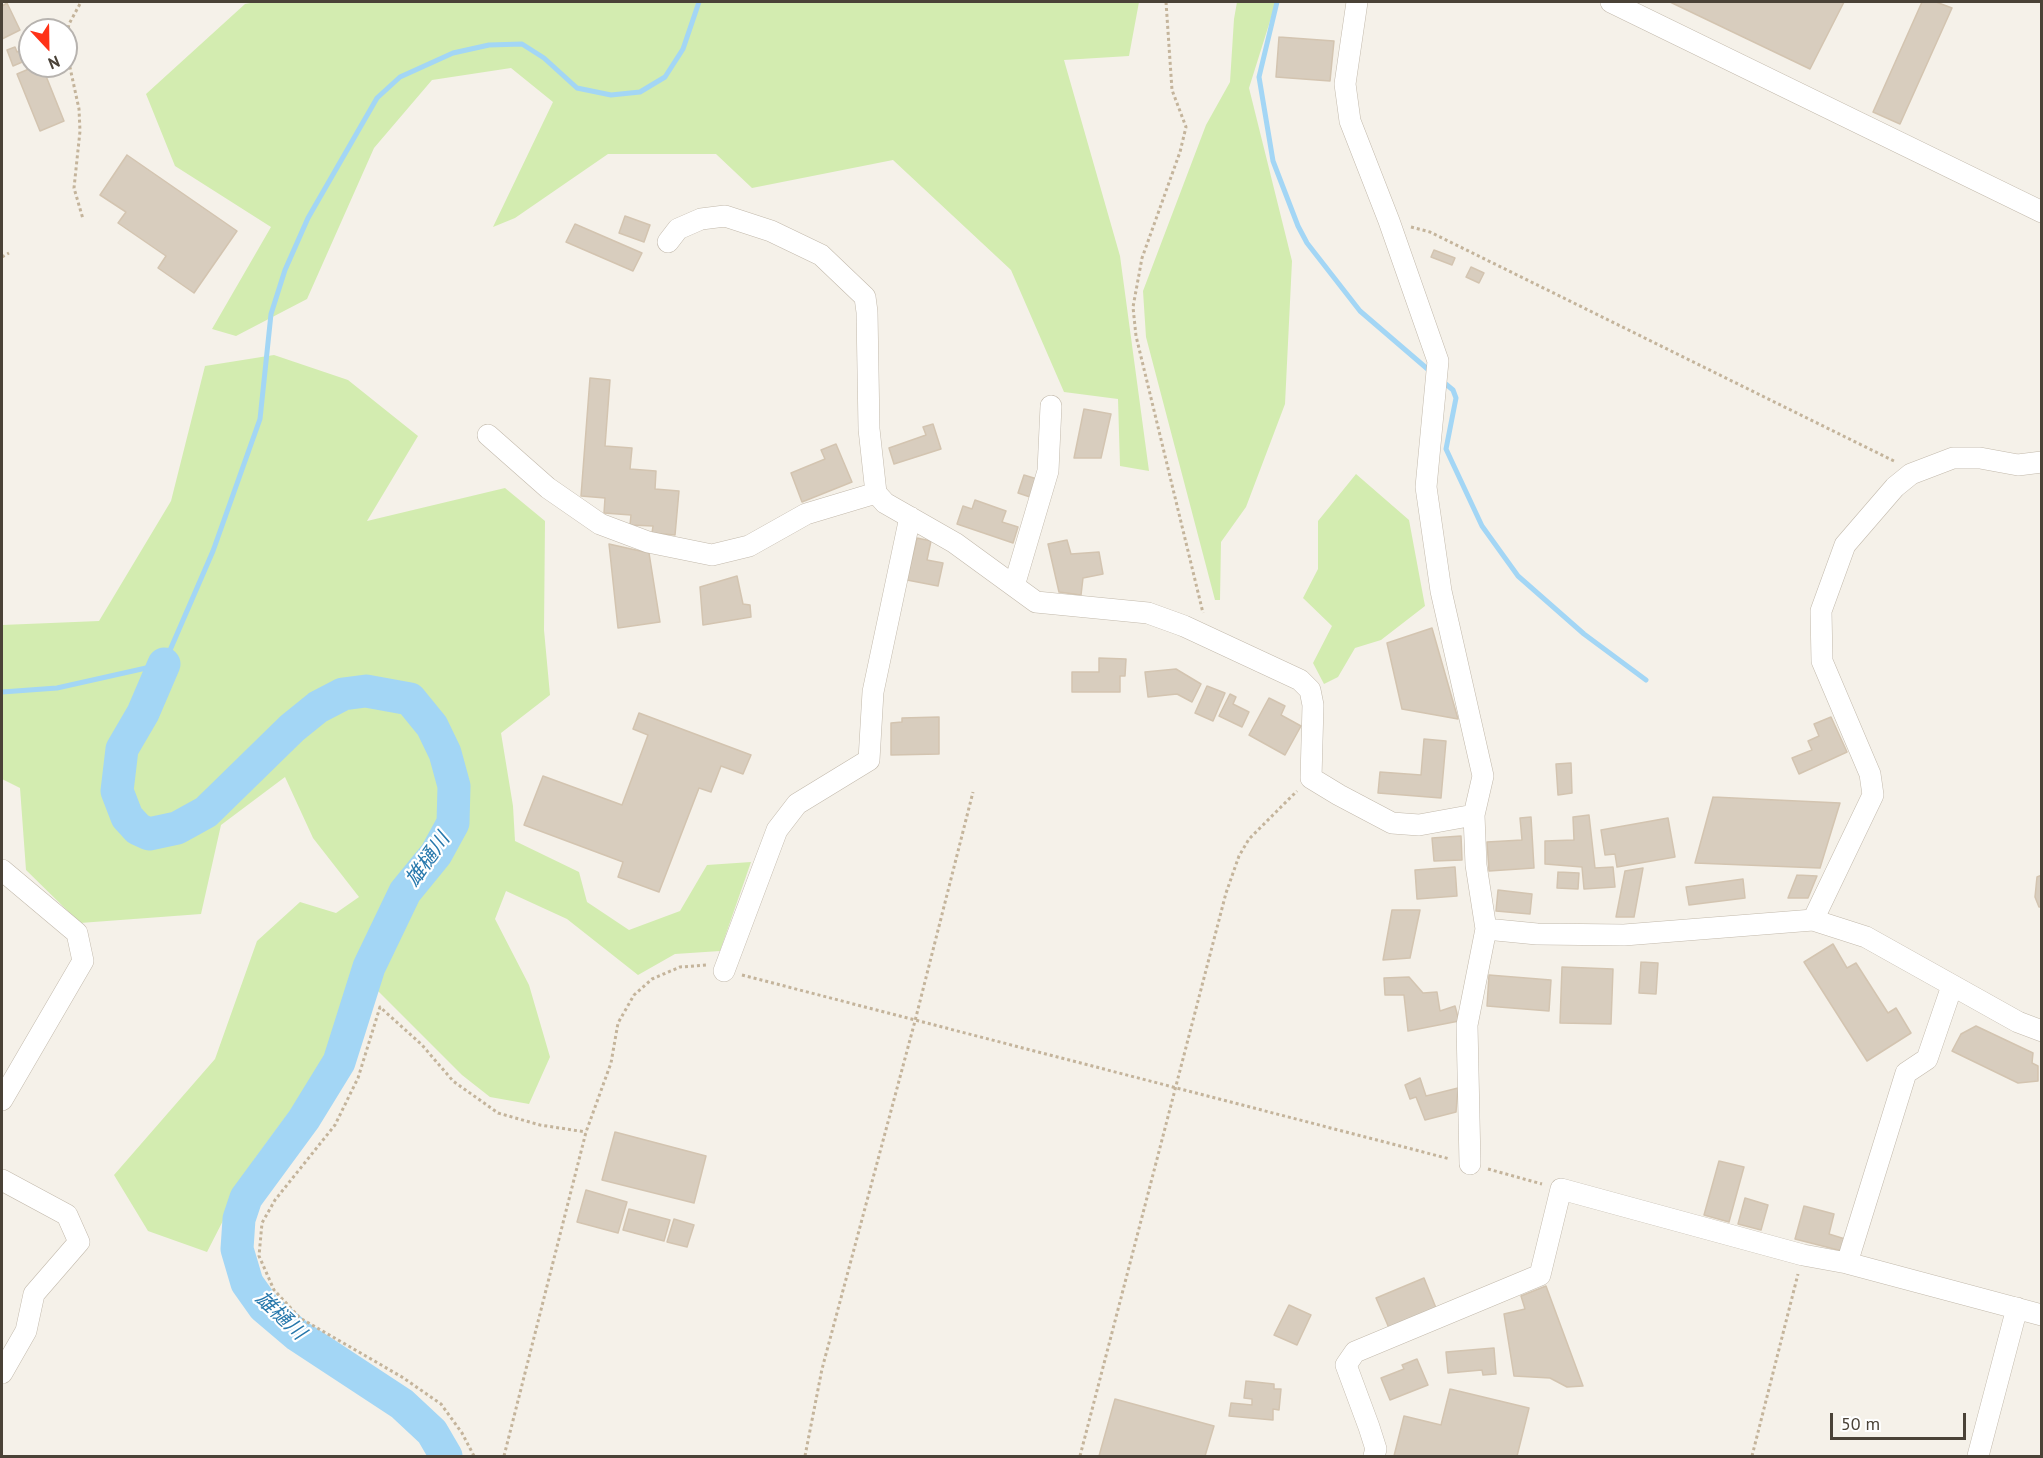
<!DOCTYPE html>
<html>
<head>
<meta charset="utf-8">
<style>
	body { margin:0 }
	#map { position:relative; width:2043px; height:1458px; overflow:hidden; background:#f5f1e9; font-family:"PT Sans",sans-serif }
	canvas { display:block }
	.frame { position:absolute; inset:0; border:3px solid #4a4237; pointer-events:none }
	.north { position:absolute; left:18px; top:18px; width:60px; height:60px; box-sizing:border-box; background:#fff; border:2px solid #b7b3af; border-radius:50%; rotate:158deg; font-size:16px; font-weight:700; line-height:24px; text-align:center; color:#4a4237 }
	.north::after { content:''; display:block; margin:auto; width:21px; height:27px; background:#ff3217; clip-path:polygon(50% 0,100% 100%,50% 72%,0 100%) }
	.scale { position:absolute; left:1830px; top:1413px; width:136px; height:27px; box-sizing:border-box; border:3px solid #4a4237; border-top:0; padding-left:8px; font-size:18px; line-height:21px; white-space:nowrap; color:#4a4237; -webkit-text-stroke:4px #fff; paint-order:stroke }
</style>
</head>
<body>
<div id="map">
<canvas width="2043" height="1458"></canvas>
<div class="frame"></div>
<div class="north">N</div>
<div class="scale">50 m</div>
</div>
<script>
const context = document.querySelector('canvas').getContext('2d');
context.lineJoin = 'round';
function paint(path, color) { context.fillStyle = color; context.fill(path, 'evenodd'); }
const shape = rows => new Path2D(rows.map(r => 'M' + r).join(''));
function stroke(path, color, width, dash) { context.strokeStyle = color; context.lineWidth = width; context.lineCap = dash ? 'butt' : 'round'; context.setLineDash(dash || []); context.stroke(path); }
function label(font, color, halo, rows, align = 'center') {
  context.font = font + ' "PT Sans","Noto Sans JP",sans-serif'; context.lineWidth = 4.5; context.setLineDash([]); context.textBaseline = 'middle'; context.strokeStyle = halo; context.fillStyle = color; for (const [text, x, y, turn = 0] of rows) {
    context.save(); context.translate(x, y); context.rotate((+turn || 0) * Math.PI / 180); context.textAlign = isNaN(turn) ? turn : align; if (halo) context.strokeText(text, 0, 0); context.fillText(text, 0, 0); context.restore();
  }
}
paint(shape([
	[256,2,1139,2,1129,56,1064,60,1120,256,1149,471,1120,466,1118,399,1064,392,1011,270,893,160,752,188,716,154,608,154,515,218,493,227,553,102,511,68,432,80,374,148,307,299,236,336,212,329,271,227,175,166,146,94,245,4],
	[1237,2,1276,2,1249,88,1292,261,1285,404,1246,507,1221,542,1220,600,1215,600,1146,337,1143,291,1206,125,1230,82,1234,19],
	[274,355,348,380,418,436,367,521,505,488,545,521,544,630,550,695,501,733,513,806,515,841,579,872,587,902,629,930,680,911,707,865,751,862,720,951,675,954,638,975,567,919,506,891,495,919,529,985,550,1057,529,1104,490,1097,462,1075,378,991,254,1160,207,1252,148,1231,114,1175,215,1059,257,941,300,902,336,913,359,897,313,838,285,777,221,825,201,914,80,923,26,870,20,788,2,779,2,625,99,621,171,501,205,366],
	[1356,474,1409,520,1425,606,1381,640,1355,648,1338,677,1324,684,1313,663,1332,626,1303,598,1318,569,1318,521]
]), '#d3ecb0');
stroke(shape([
	[1277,2,1259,77,1273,161,1298,226,1307,243,1360,311,1431,372],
	[1441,380,1453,390,1456,398,1446,449,1482,526,1518,576,1584,634,1646,680],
	[2,692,57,688,164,664,213,551,260,419,271,314,285,270,308,218,377,98,400,77,453,53,489,45,522,44,544,58,577,88,611,95,640,92,665,77,683,49,699,2]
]), '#a3d6f5', 5);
stroke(shape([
	[164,664,143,713,122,749,117,791,127,817,138,829,149,834,177,828,206,812,292,728,318,707,343,694,366,691,410,699,432,726,445,753,454,786,453,823,436,854,405,892,369,967,339,1062,304,1119,246,1198,239,1219,237,1249,247,1283,264,1307,297,1335,402,1404,432,1432,446,1456]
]), '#a3d6f5', 33);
const building = shape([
	[1670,2,1844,2,1810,69,1670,2],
	[1922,2,1936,2,1952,8,1900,124,1873,112,1922,2],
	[7,3,20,30,2,39,2,6,7,3],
	[1279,37,1334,41,1330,81,1276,77,1279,37],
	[15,47,17,52,23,49,27,60,13,66,7,50,15,47],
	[36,66,42,66,64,121,40,131,17,74,36,66],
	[127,155,237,231,194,293,158,268,166,256,118,223,126,212,100,195,127,155],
	[625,216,650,225,644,242,619,233,625,216],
	[575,224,642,253,633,271,566,242,575,224],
	[1434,250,1455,258,1452,265,1431,257,1434,250],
	[1471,267,1484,273,1479,283,1466,277,1471,267],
	[590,378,610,380,605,446,632,448,630,469,656,471,655,489,679,491,675,535,652,533,653,526,630,525,631,515,604,513,605,498,581,496,590,378],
	[1084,409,1111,414,1101,458,1074,458,1084,409],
	[933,424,941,449,894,464,889,448,926,435,923,427,933,424],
	[836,444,852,482,802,502,791,473,825,459,821,450,836,444],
	[1024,475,1037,479,1030,497,1018,493,1024,475],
	[975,500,1006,511,1002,522,1018,527,1013,543,957,524,963,506,972,509,975,500],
	[917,538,931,541,927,560,943,563,938,586,907,580,917,538],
	[1067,540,1071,554,1099,552,1103,574,1083,578,1081,595,1059,592,1048,544,1067,540],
	[609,544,649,553,660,622,618,628,609,544],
	[737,576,743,604,750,605,751,617,703,625,700,587,737,576],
	[1432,628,1458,719,1402,709,1387,643,1432,628],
	[1099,658,1126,659,1125,676,1120,676,1120,692,1072,692,1072,672,1099,672,1099,658],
	[1176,669,1201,684,1192,702,1177,694,1148,697,1145,672,1176,669],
	[1207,686,1225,693,1213,721,1195,713,1207,686],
	[1230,694,1236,697,1233,704,1249,712,1242,727,1219,716,1230,694],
	[1269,698,1285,706,1281,715,1301,726,1285,755,1249,735,1269,698],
	[639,713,751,755,743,774,721,766,711,792,699,788,659,892,618,877,623,862,524,825,543,776,622,805,648,735,633,729,639,713],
	[939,717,939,754,891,755,891,723,902,722,902,718,939,717],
	[1831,717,1847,752,1799,774,1792,758,1812,750,1808,741,1819,736,1814,724,1831,717],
	[1424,739,1446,741,1441,798,1378,793,1380,772,1421,775,1424,739],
	[1571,763,1572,793,1558,795,1556,764,1571,763],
	[1713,797,1840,803,1820,868,1695,863,1713,797],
	[1589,815,1595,868,1613,867,1615,887,1584,889,1582,867,1545,864,1545,841,1574,840,1573,817,1589,815],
	[1531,817,1534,868,1489,871,1487,842,1522,840,1520,818,1531,817],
	[1668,818,1675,857,1617,867,1615,854,1605,855,1601,830,1668,818],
	[1461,836,1462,860,1434,861,1432,838,1461,836],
	[1455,867,1457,896,1417,899,1415,870,1455,867],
	[1643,868,1634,917,1616,917,1625,871,1643,868],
	[1558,872,1579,873,1578,889,1557,888,1558,872],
	[1797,875,1817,876,1808,898,1788,898,1797,875],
	[2042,875,2042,907,2039,907,2035,897,2037,877,2042,875],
	[1743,879,1745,898,1689,905,1686,887,1743,879],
	[1498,890,1532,894,1530,914,1496,911,1498,890],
	[1392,910,1420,910,1410,958,1383,960,1392,910],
	[1833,944,1847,968,1856,963,1888,1013,1896,1008,1911,1033,1867,1061,1804,962,1833,944],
	[1641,962,1658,963,1656,994,1639,993,1641,962],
	[1562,967,1613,969,1611,1024,1560,1023,1562,967],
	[1489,975,1551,980,1549,1011,1487,1006,1489,975],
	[1409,977,1423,993,1437,992,1440,1011,1455,1006,1459,1021,1408,1031,1404,995,1385,995,1384,978,1409,977],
	[1976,1026,2033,1053,2032,1063,2038,1066,2038,1081,2018,1083,1952,1051,1961,1034,1976,1026],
	[1420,1078,1426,1096,1458,1088,1456,1112,1425,1120,1416,1097,1410,1099,1405,1085,1420,1078],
	[615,1132,706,1156,694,1203,602,1180,615,1132],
	[1719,1161,1744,1167,1729,1222,1704,1215,1719,1161],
	[586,1190,627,1202,618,1233,577,1222,586,1190],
	[1745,1198,1768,1205,1761,1230,1738,1224,1745,1198],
	[1804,1206,1834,1214,1829,1234,1845,1239,1842,1251,1795,1239,1804,1206],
	[629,1209,670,1220,664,1241,623,1230,629,1209],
	[674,1219,694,1225,687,1247,667,1242,674,1219],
	[1424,1278,1436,1308,1389,1328,1376,1298,1424,1278],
	[1546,1286,1583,1386,1567,1387,1550,1378,1514,1376,1504,1314,1525,1309,1521,1296,1546,1286],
	[1289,1305,1311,1315,1297,1345,1274,1335,1289,1305],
	[1494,1348,1496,1374,1483,1375,1482,1370,1448,1373,1446,1352,1494,1348],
	[1417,1359,1428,1385,1390,1400,1381,1378,1404,1369,1402,1365,1417,1359],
	[1246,1381,1274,1384,1274,1389,1281,1389,1279,1410,1273,1409,1273,1420,1229,1416,1231,1403,1252,1405,1252,1399,1244,1398,1246,1381],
	[1450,1389,1529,1408,1517,1456,1394,1456,1404,1416,1441,1425,1450,1389],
	[1115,1399,1214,1426,1205,1456,1099,1456,1115,1399]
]);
paint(building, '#d8cdbe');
stroke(building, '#d3c4b0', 1.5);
const minor = shape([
	[1357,2,1345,84,1350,121,1389,221,1438,361,1426,487,1441,591,1483,776,1474,815,1476,865,1486,929,1467,1025,1470,1164],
	[1611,2,2042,212],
	[668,242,678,229,701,219,725,216,771,231,821,255,865,297,867,312,869,429,876,493,885,503,955,543,1036,602,1148,613,1184,626,1300,680,1310,690,1313,705,1311,778,1339,795,1392,823,1419,825,1474,815],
	[488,435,548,488,600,524,648,542,712,555,749,546,806,514,876,493],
	[1014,586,1048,471,1051,406],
	[2,870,77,933,83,961,2,1100],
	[1813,920,1873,795,1870,774,1822,661,1821,611,1845,545,1895,487,1911,474,1953,458,1980,458,2018,465,2042,462],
	[1486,929,1537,934,1624,935,1813,920,1866,937,2018,1022,2042,1031],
	[724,971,777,830,797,804,869,760,873,692,910,517],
	[2,1180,67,1215,79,1242,34,1294,26,1331,2,1373],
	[1847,1263,1906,1073,1927,1059,1952,986],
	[1374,1456,1376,1449,1369,1427,1346,1365,1355,1352,1540,1275,1561,1189,1803,1255,1847,1263,2042,1315],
	[1978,1456,2017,1308]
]);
stroke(minor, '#c2b9ab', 22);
stroke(shape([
	[1166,2,1172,90,1186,127,1180,152,1142,258,1133,307,1136,336,1203,613],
	[66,40,69,24,81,2],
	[66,49,79,109,80,131,74,188,83,219],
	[1411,227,1430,232,1896,462],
	[2,257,9,253],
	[742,975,1450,1159],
	[1488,1169,1542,1184],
	[474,1456,462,1433,441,1404,402,1377,300,1318,274,1290,259,1256,262,1223,275,1200,335,1125,358,1078,380,1007,422,1045,453,1081,498,1113,540,1125,586,1132],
	[504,1456,586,1132,611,1063,618,1023,634,995,652,979,680,967,707,965],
	[805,1456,822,1369,915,1021,973,792],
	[1080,1456,1226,893,1239,856,1249,839,1297,791],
	[1752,1456,1798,1274]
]), '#c4b49b', 3, [3, 3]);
stroke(minor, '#fff', 21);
label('italic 20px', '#2778ac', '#fff', [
	["雄樋川",428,860,-55],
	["雄樋川",280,1316,43]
]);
</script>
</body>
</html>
